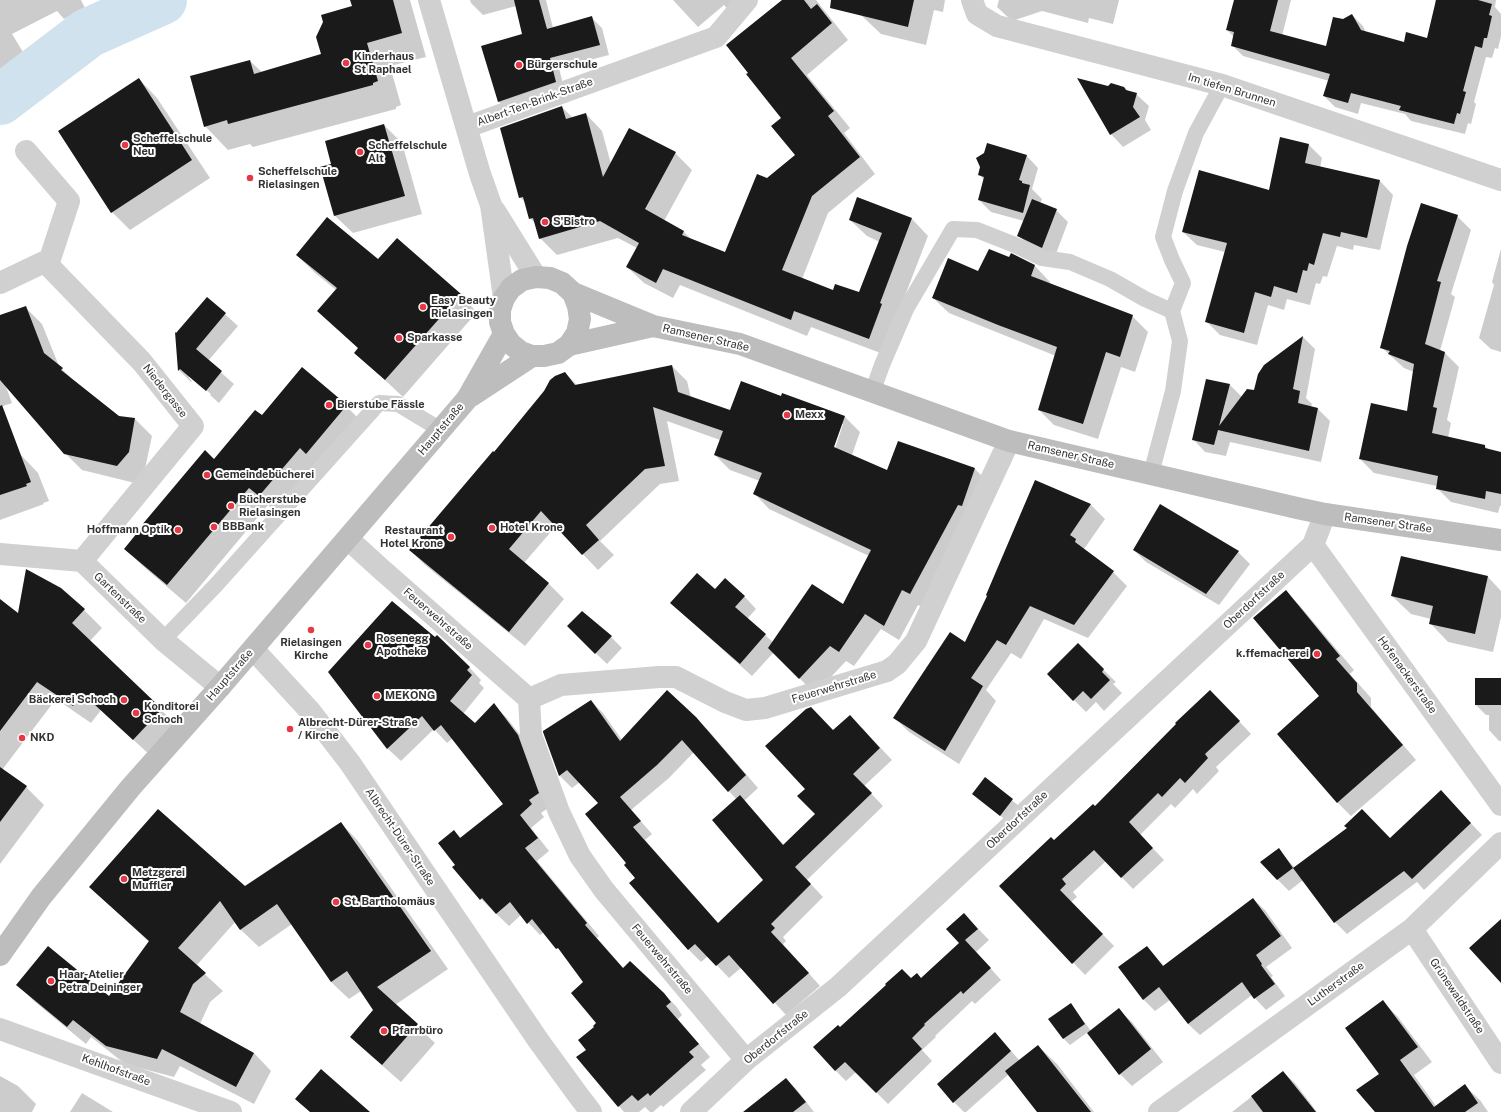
<!DOCTYPE html>
<html>
<head>
<meta charset="utf-8">
<style>
	body { margin:0 }
	canvas { display:block; background:#fff }
</style>
</head>
<body>
<canvas width="1501" height="1112"></canvas>
<script>
const context = document.querySelector('canvas').getContext('2d');
context.lineJoin = 'round';
function paint(path, color) { context.fillStyle = color; context.fill(path, 'evenodd'); }
const shape = rows => new Path2D(rows.map(r => 'M' + r).join(''));
function stroke(path, color, width, dash) { context.strokeStyle = color; context.lineWidth = width; context.lineCap = dash ? 'butt' : 'round'; context.setLineDash(dash || []); context.stroke(path); }
function label(font, color, halo, rows, align = 'center') {
  context.font = font + ' "Public Sans",sans-serif'; context.lineWidth = 4; context.setLineDash([]); context.textBaseline = 'middle'; context.strokeStyle = halo; context.fillStyle = color; for (const [text, x, y, turn = 0] of rows) {
    context.save(); context.translate(x, y); context.rotate((+turn || 0) * Math.PI / 180); context.textAlign = isNaN(turn) ? turn : align; if (halo) context.strokeText(text, 0, 0); context.fillText(text, 0, 0); context.restore();
  }
}
paint(shape([
	[0,0,81,0,85,8,64,19,57,11,12,34,23,52,9,62,10,64,0,70],
	[351,0,410,0,426,57,390,66,401,105,396,107,396,109,253,147,250,144,228,150,205,126,250,61,262,72,322,54,353,7],
	[470,0,546,0,553,28,592,18,602,28,609,55,559,68,565,92,509,112,499,102,483,46,524,34,516,6,483,15,471,3],
	[673,0,744,0,730,12,724,5,698,27],
	[783,0,816,0,848,40,807,75,850,128,844,133,875,174,828,213,802,279,834,291,859,294,880,242,867,236,850,220,858,198,912,219,928,236,896,319,886,355,811,327,807,336,680,285,673,298,644,283,627,267,637,248,618,238,557,255,540,238,536,224,530,218,526,203,520,197,562,107,573,118,586,114,602,131,611,164,675,153,692,170,664,221,684,232,692,240,726,253,767,179,796,155,783,118],
	[866,0,945,0,943,12,934,10,926,45,881,34,862,16],
	[999,0,1119,0,1113,24,1089,18,1088,23,1042,11,1012,21,997,7],
	[1235,0,1291,0,1282,36,1326,47,1343,21,1352,15,1363,26,1366,33,1405,43,1428,39,1436,5,1435,1,1436,0,1496,0,1495,7,1501,14,1501,36,1498,49,1495,48,1492,58,1486,57,1474,102,1476,104,1471,124,1468,123,1465,134,1411,121,1405,114,1361,103,1358,114,1335,107,1324,96,1329,81,1243,56,1232,45,1234,37,1227,30],
	[139,79,157,98,210,178,130,230,112,212],
	[1108,87,1124,87,1128,91,1136,94,1149,106,1145,120,1151,130,1123,147,1111,134],
	[384,125,402,143,422,214,353,233,334,215,332,165],
	[1309,145,1322,158,1320,168,1380,181,1393,195,1380,250,1354,245,1353,250,1337,246,1327,277,1323,276,1320,284,1316,283,1310,305,1287,299,1284,310,1268,305,1257,345,1220,335,1207,322,1225,252,1197,245,1183,232,1270,191],
	[1026,155,1038,168,1032,189,1042,199,1040,204,1056,210,1068,222,1054,259,1031,248,1019,236,1024,221,991,212,979,200,984,180,979,174],
	[1457,216,1471,230,1451,294,1455,297,1440,351,1445,353,1459,367,1447,420,1451,423,1448,438,1485,446,1489,450,1501,453,1501,506,1500,506,1498,513,1451,502,1437,488,1437,486,1374,473,1360,459,1408,412,1414,372,1404,368,1381,347],
	[1501,249,1501,352,1491,349,1479,338,1494,285,1492,282],
	[297,255,378,261,460,295,477,312,403,397,356,353,359,349,318,311,336,290,314,272],
	[1011,255,1035,266,1050,282,1050,284,1132,316,1148,332,1135,372,1121,367,1098,439,1054,425,1039,410,1056,356,949,313,933,298,978,272,1010,258],
	[207,298,238,326,208,361,234,384,219,403,210,395,211,394,189,376,189,378,192,381,191,382,179,370,176,334],
	[25,307,42,324,59,366,74,381,118,417,135,419,152,436,145,469,135,483,82,470,65,453,5,384,12,403,0,407,0,316],
	[1303,337,1315,349,1306,398,1312,404,1311,407,1318,409,1330,421,1321,462,1230,442,1226,456,1205,452,1193,439,1230,385,1242,397,1255,392,1265,366],
	[672,366,687,381,691,398,731,411,781,397,845,417,860,432,852,455,888,472,899,442,975,469,990,484,925,609,918,605,899,640,881,629,854,666,846,661,815,694,774,652,752,676,684,615,715,590,744,596,756,609,747,619,773,642,843,605,869,556,769,509,754,493,760,481,730,470,715,455,720,440,667,421,679,481,660,484,600,541,614,555,598,570,556,526,524,563,549,584,564,599,525,646,425,565,410,550,565,373,577,385],
	[841,424,843,424,834,452,832,451],
	[302,369,346,406,364,424,278,514,268,505,186,603,144,567,125,549,214,460,262,416],
	[0,447,20,454,38,473,49,501,43,503,44,504,0,520],
	[1035,481,1091,505,1105,519,1084,549,1113,572,1127,586,1088,638,1044,619,1021,659,1011,653,986,690,996,701,959,764,909,732,895,718,965,644,988,596],
	[1160,505,1238,552,1250,564,1219,605,1146,562,1134,550],
	[1488,577,1501,591,1501,617,1493,652,1448,642,1430,623,1431,619,1411,614,1392,596],
	[1286,592,1300,606,1354,670,1350,674,1371,698,1371,707,1416,760,1351,816,1337,802,1320,696],
	[0,600,19,615,84,610,102,628,89,642,179,727,152,757,101,710,91,723,56,699,2,770,26,787,44,805,0,864],
	[579,637,611,637,622,648,607,664],
	[1078,645,1116,682,1113,684,1122,693,1104,711,1096,702,1086,712,1048,674],
	[469,667,481,680,479,683,484,688,463,714,475,725,494,705,506,717,531,749,551,806,541,813,544,817,531,828,549,851,537,861,599,936,597,938,624,969,663,993,676,1006,682,1015,678,1019,710,1057,701,1065,706,1070,663,1107,661,1105,653,1112,650,1112,645,1107,639,1112,624,1112,578,1058,587,1050,598,1023,584,982,566,957,544,932,540,935,521,915,509,926,481,899,454,867,456,865,454,831,461,838,505,804,453,738,447,743,434,729,401,761,388,749,329,672],
	[1501,679,1501,741,1499,741,1489,730,1489,715,1486,715,1476,705],
	[591,701,603,713,622,740,695,718,708,730,758,788,744,801,784,845,816,814,806,789,833,731,862,728,892,760,864,786,883,806,807,880,823,897,783,937,786,941,783,944,820,986,786,1015,742,967,729,978,708,956,701,962,689,950,630,883,637,878,627,863,600,803,580,782,572,788,560,776,544,731],
	[694,752,737,800,765,880,719,924,645,840,652,834,631,810,669,778],
	[1222,703,1251,734,1216,767,1219,771,1197,794,1193,789,1175,808,1171,804,1140,835,1164,860,1133,889,1106,861,1073,892,1077,897,1071,902,1114,946,1085,975,1000,886],
	[985,779,1019,806,1007,821,973,794],
	[1452,803,1482,835,1424,890,1417,882,1347,934,1335,922,1303,880,1289,891,1261,863,1279,850,1295,868,1348,829,1391,839],
	[341,823,358,841,448,969,395,1005,435,1043,401,1082,369,1054,351,1037,374,1010,361,991,349,999,331,982,292,924,259,947,241,930,235,922,196,966,223,991,210,1002,200,1024,254,1053,271,1071,254,1104,180,1066,174,1077,125,1064,91,1037,86,1044,35,1002,18,985,109,997,149,942,90,887,245,888],
	[1253,899,1265,910,1292,948,1266,967,1273,976,1271,977,1285,996,1266,1010,1252,995,1200,1035,1188,1024,1170,1000,1155,1011,1143,999,1147,947,1164,966],
	[964,914,989,940,976,952,1001,980,975,1004,972,1001,935,1036,936,1037,922,1050,932,1061,888,1104,856,1072,846,1081,835,1070,840,1028,911,979,922,979,961,943],
	[1383,1002,1398,1017,1432,1062,1414,1075,1436,1106,1465,1086,1480,1100,1488,1112,1376,1112,1380,1074],
	[1071,1004,1091,1031,1119,1010,1132,1022,1163,1062,1132,1086,1120,1074,1088,1032,1070,1045,1064,1039,1050,1019],
	[995,1033,1020,1061,1038,1046,1057,1064,1094,1112,1038,1112,1009,1074,966,1112,964,1112,954,1102],
	[1283,1072,1295,1083,1317,1112,1232,1112],
	[0,1076,18,1086,36,1104,32,1112,0,1112],
	[786,1079,797,1090,814,1112,761,1112],
	[82,1093,113,1112,70,1112]
]), '#0003');
stroke(shape([
	[0,100,88,33,162,0]
]), '#cfe2ee', 50);
paint(shape([
	[350,0,393,0,402,33,367,43,378,81,373,83,373,85,228,124,227,120,204,127,190,76,250,60,254,74,321,54,316,37,323,22,321,15,352,6],
	[514,0,539,0,547,29,592,16,600,45,550,58,556,82,498,102,481,46,522,34],
	[782,0,804,0,811,9,817,4,832,23,791,58,834,111,828,116,860,157,812,196,782,270,833,290,835,284,859,292,882,233,849,220,857,197,912,218,880,303,882,304,869,339,794,311,791,320,663,269,656,283,626,267,639,243,600,221,539,239,533,218,529,219,523,197,519,198,500,128,562,106,566,119,586,113,603,177,629,128,676,152,645,209,684,231,682,235,725,252,757,174,767,178,795,155,771,126,781,118,746,74,748,73,726,45],
	[831,0,914,0,908,27,830,8],
	[1234,0,1278,0,1270,31,1326,46,1333,17,1343,19,1352,14,1361,30,1404,42,1406,32,1427,38,1436,0,1478,0,1492,4,1489,15,1492,16,1487,38,1484,38,1482,48,1475,46,1463,91,1466,92,1460,114,1457,113,1454,124,1399,110,1401,106,1351,93,1348,103,1323,96,1330,74,1231,46,1234,32,1226,30],
	[139,78,192,160,111,213,58,131],
	[1077,78,1108,86,1111,83,1124,87,1126,90,1137,93,1133,107,1140,117,1110,135],
	[384,124,405,196,334,216,320,167,331,164,325,141],
	[1280,137,1309,144,1305,163,1380,180,1367,238,1341,232,1340,237,1323,233,1314,265,1309,263,1307,271,1303,270,1297,293,1274,286,1271,297,1255,292,1244,333,1205,322,1227,243,1182,232,1199,170,1269,190],
	[987,143,1027,155,1019,180,1022,181,1022,183,1030,185,1023,213,978,200,984,177,978,175,980,167,976,158,984,153],
	[1032,199,1057,209,1042,248,1017,236],
	[1421,203,1458,215,1437,281,1441,282,1425,344,1445,352,1433,407,1437,408,1432,433,1485,445,1485,448,1501,452,1501,494,1486,491,1485,499,1436,489,1438,476,1359,459,1371,403,1407,411,1414,364,1388,354,1390,351,1380,348,1407,246],
	[327,217,378,259,397,238,461,294,385,380,354,353,358,348,317,311,337,288,296,255],
	[989,249,1009,257,1011,253,1035,265,1031,276,1133,315,1120,357,1106,352,1083,424,1038,410,1057,347,998,325,932,298,948,258,978,271],
	[207,297,226,313,196,349,222,371,206,391,180,369,178,371,175,332,176,333],
	[26,306,44,353,63,368,61,370,119,416,135,418,129,452,117,466,64,454,0,380,0,315],
	[1303,336,1293,389,1300,391,1298,403,1318,408,1309,451,1218,430,1214,445,1192,440,1206,379,1230,384,1219,426,1247,389,1254,390,1258,374,1264,365],
	[672,365,678,392,730,410,741,381,781,396,782,393,845,416,834,447,887,470,898,441,975,468,962,506,958,505,910,594,902,590,884,626,865,614,839,652,830,646,799,679,768,648,812,584,843,604,871,550,753,494,762,473,714,455,723,431,653,407,665,466,645,469,586,525,599,540,582,555,541,511,509,549,549,583,509,632,409,550,493,451,494,452,544,391,550,380,555,376,565,372,575,385],
	[302,367,347,405,306,454,300,448,259,496,249,488,167,585,124,549,137,533,136,532,205,450,214,459,255,410,262,415],
	[2,405,31,482,26,484,27,486,0,495,0,406],
	[1035,480,1091,504,1070,535,1076,539,1075,542,1114,571,1074,625,1030,606,1006,645,997,640,971,678,983,686,945,751,893,718,950,632,965,642,987,596,986,595],
	[1160,504,1239,551,1206,594,1133,550],
	[1401,556,1488,576,1475,634,1429,624,1433,606,1391,596],
	[26,569,61,588,85,609,72,623,162,709,133,740,82,693,73,706,37,682,0,731,0,599,18,613],
	[697,573,715,589,725,578,745,596,735,607,766,634,740,664,670,603],
	[1286,590,1340,656,1336,659,1357,683,1357,692,1403,745,1337,803,1277,734,1319,696,1253,618],
	[392,601,435,637,437,635,470,667,467,670,472,675,450,701,475,723,494,703,518,735,539,793,529,800,532,804,520,815,538,838,525,848,587,923,585,925,623,968,630,961,664,993,671,1002,666,1006,699,1044,689,1052,694,1057,650,1096,648,1093,638,1101,632,1095,618,1107,576,1057,586,1050,578,1040,594,1027,593,1026,596,1023,571,993,583,982,558,948,556,949,532,919,527,924,510,902,496,914,482,898,480,900,452,867,455,865,438,843,454,830,460,838,503,804,441,725,434,731,422,716,387,749,328,672],
	[582,611,612,636,595,654,567,626],
	[1078,643,1104,669,1102,672,1110,680,1091,699,1083,691,1073,701,1047,674],
	[1475,678,1501,678,1501,705,1475,705],
	[667,690,696,717,746,775,728,792,682,740,657,765,620,797,641,821,633,827,718,923,763,880,712,820,740,795,783,845,815,814,797,796,805,789,765,746,806,709,811,707,833,730,850,715,880,748,853,774,872,793,795,867,811,884,771,924,775,928,771,932,809,973,773,1004,729,955,716,966,695,944,688,950,629,883,635,878,624,865,626,863,585,814,598,803,567,770,559,776,543,732,543,731,591,700,620,741],
	[1210,690,1240,721,1205,754,1208,758,1185,783,1180,778,1162,797,1158,793,1129,822,1153,848,1121,878,1094,850,1062,879,1066,884,1060,890,1103,934,1072,964,999,886,1051,837,1054,840,1093,804,1095,806,1176,724,1175,723],
	[0,767,27,786,0,822],
	[985,777,1013,799,1000,816,972,794],
	[1441,790,1471,823,1412,879,1404,871,1334,923,1293,868,1347,828,1344,826,1362,809,1390,838],
	[158,809,245,886,341,822,431,951,377,987,418,1024,382,1065,350,1037,373,1010,347,971,331,982,277,904,240,930,220,901,178,948,206,973,193,984,180,1012,254,1053,236,1087,162,1049,157,1059,106,1046,73,1020,67,1027,16,985,48,946,109,996,149,941,89,887],
	[1279,848,1293,868,1277,880,1260,862],
	[1253,898,1281,936,1256,955,1262,964,1261,965,1275,984,1254,999,1242,982,1188,1024,1159,987,1143,1000,1118,967,1147,946,1163,966],
	[964,913,978,929,965,940,991,968,963,994,961,991,924,1024,925,1025,912,1038,922,1049,876,1093,845,1062,835,1071,813,1047,838,1025,840,1027,886,985,885,984,902,969,911,978,917,973,921,978,959,943,946,929],
	[1501,919,1501,983,1469,948],
	[1383,1000,1418,1047,1400,1060,1434,1107,1465,1084,1478,1103,1465,1112,1375,1112,1356,1090,1379,1074,1345,1028],
	[1071,1003,1085,1024,1063,1039,1048,1019],
	[1119,1008,1151,1049,1119,1075,1087,1033],
	[995,1032,1011,1051,953,1103,937,1084],
	[1038,1045,1091,1112,1037,1112,1005,1071],
	[321,1069,370,1112,310,1112,295,1099],
	[1283,1071,1316,1112,1263,1112,1251,1096],
	[786,1078,806,1102,793,1112,743,1112]
]), '#1a1a1a');
stroke(shape([
	[1172,311,1183,283,1172,260,1163,237,1175,191,1196,133,1222,85],
	[872,393,882,365,906,309,953,229,977,230,1015,245,1042,258,1070,262,1110,279,1145,299,1172,311,1180,341,1173,391,1151,474],
	[163,640,216,585,379,403,398,404,441,430]
]), '#d0d0d0', 16);
stroke(shape([
	[429,0,480,174,491,205,504,298],
	[972,0,977,14,997,26,1222,85,1501,180],
	[467,127,716,37,747,0],
	[26,151,69,201,48,265],
	[495,211,536,277],
	[0,283,44,262,48,265,142,362,193,426,82,561],
	[348,539,381,569,529,699,531,735,559,812,580,856,604,890,746,1060],
	[1313,545,1501,805],
	[0,554,82,561,163,640,220,687],
	[253,649,310,711,350,763,538,1040,578,1095,591,1112],
	[529,699,561,685,659,677,676,677,725,702,746,710,765,708,887,671,897,664,916,641,1009,441],
	[1412,929,1501,1063],
	[0,1029,231,1112],
	[691,1112,746,1060,838,987,1313,545,1325,514],
	[1159,1112,1412,929,1501,843]
]), '#d0d0d0', 22);
stroke(shape([
	[573,293,578,306,580,319,577,333,569,345,558,353,544,356,532,356,521,352,511,344,504,334,500,322,500,310,504,298,511,288,522,280,536,277,550,278,562,283,573,293,653,326,740,344,1009,441,1297,508,1325,514,1501,540],
	[569,345,653,326],
	[471,396,532,356],
	[0,955,41,897,131,787,220,687,467,399,504,334]
]), '#bdbdbd', 22);
for (const [x, y, r, color] of [
	[346,63,4,"#e63946"],
	[519,65,4,"#e63946"],
	[125,145,4,"#e63946"],
	[360,152,4,"#e63946"],
	[250,178,4,"#e63946"],
	[545,222,4,"#e63946"],
	[423,307,4,"#e63946"],
	[399,338,4,"#e63946"],
	[329,405,4,"#e63946"],
	[787,415,4,"#e63946"],
	[207,475,4,"#e63946"],
	[231,506,4,"#e63946"],
	[214,527,4,"#e63946"],
	[492,528,4,"#e63946"],
	[178,530,4,"#e63946"],
	[451,537,4,"#e63946"],
	[311,630,4,"#e63946"],
	[368,645,4,"#e63946"],
	[1317,654,4,"#e63946"],
	[377,696,4,"#e63946"],
	[124,700,4,"#e63946"],
	[136,713,4,"#e63946"],
	[290,729,4,"#e63946"],
	[22,738,4,"#e63946"],
	[124,879,4,"#e63946"],
	[336,902,4,"#e63946"],
	[51,981,4,"#e63946"],
	[384,1031,4,"#e63946"]
]) { const dot = new Path2D(); dot.arc(x, y, r, 0, 2 * Math.PI); context.fillStyle = color; context.fill(dot); stroke(dot, '#fff', 1.5); }
label('bold 11px', '#333', '#fff', [
	["Kinderhaus",354,57],
	["St Raphael",354,70],
	["Bürgerschule",527,65],
	["Scheffelschule",133,139],
	["Neu",133,152],
	["Scheffelschule",368,146],
	["Alt",368,159],
	["Scheffelschule",258,172],
	["Rielasingen",258,185],
	["S'Bistro",553,222],
	["Easy Beauty",431,301],
	["Rielasingen",431,314],
	["Sparkasse",407,338],
	["Bierstube Fässle",337,405],
	["Mexx",795,415],
	["Gemeindebücherei",215,475],
	["Bücherstube",239,500],
	["Rielasingen",239,513],
	["BBBank",222,527],
	["Hotel Krone",500,528],
	["Hoffmann Optik",170,530,"right"],
	["Restaurant",443,531,"right"],
	["Hotel Krone",443,544,"right"],
	["Rosenegg",376,639],
	["Apotheke",376,652],
	["Rielasingen",311,643,"center"],
	["Kirche",311,656,"center"],
	["k.ffemacherei",1309,654,"right"],
	["MEKONG",385,696],
	["Bäckerei Schoch",116,700,"right"],
	["Konditorei",144,707],
	["Schoch",144,720],
	["Albrecht-Dürer-Straße",298,723],
	["/ Kirche",298,736],
	["NKD",30,738],
	["Metzgerei",132,873],
	["Muffler",132,886],
	["St. Bartholomäus",344,902],
	["Haar-Atelier",59,975],
	["Petra Deininger",59,988],
	["Pfarrbüro",392,1031]
], 'left');
label('11px', '#333', '#fff', [
	["Im tiefen Brunnen",1232,90,17],
	["Albert-Ten-Brink-Straße",535,102,-20],
	["Ramsener Straße",706,338,13],
	["Niedergasse",165,391,52],
	["Hauptstraße",441,429,-50],
	["Ramsener Straße",1071,455,13],
	["Ramsener Straße",1388,523,8],
	["Gartenstraße",120,598,44],
	["Oberdorfstraße",1254,600,-43],
	["Feuerwehrstraße",438,619,41],
	["Hauptstraße",230,675,-49],
	["Hofenackerstraße",1407,675,54],
	["Feuerwehrstraße",834,687,-17],
	["Oberdorfstraße",1017,820,-43],
	["Albrecht-Dürer-Straße",400,837,56],
	["Feuerwehrstraße",662,959,50],
	["Lutherstraße",1336,984,-36],
	["Grünewaldstraße",1457,996,56],
	["Oberdorfstraße",776,1037,-39],
	["Kehlhofstraße",116,1070,20]
]);
</script>
</body>
</html>
